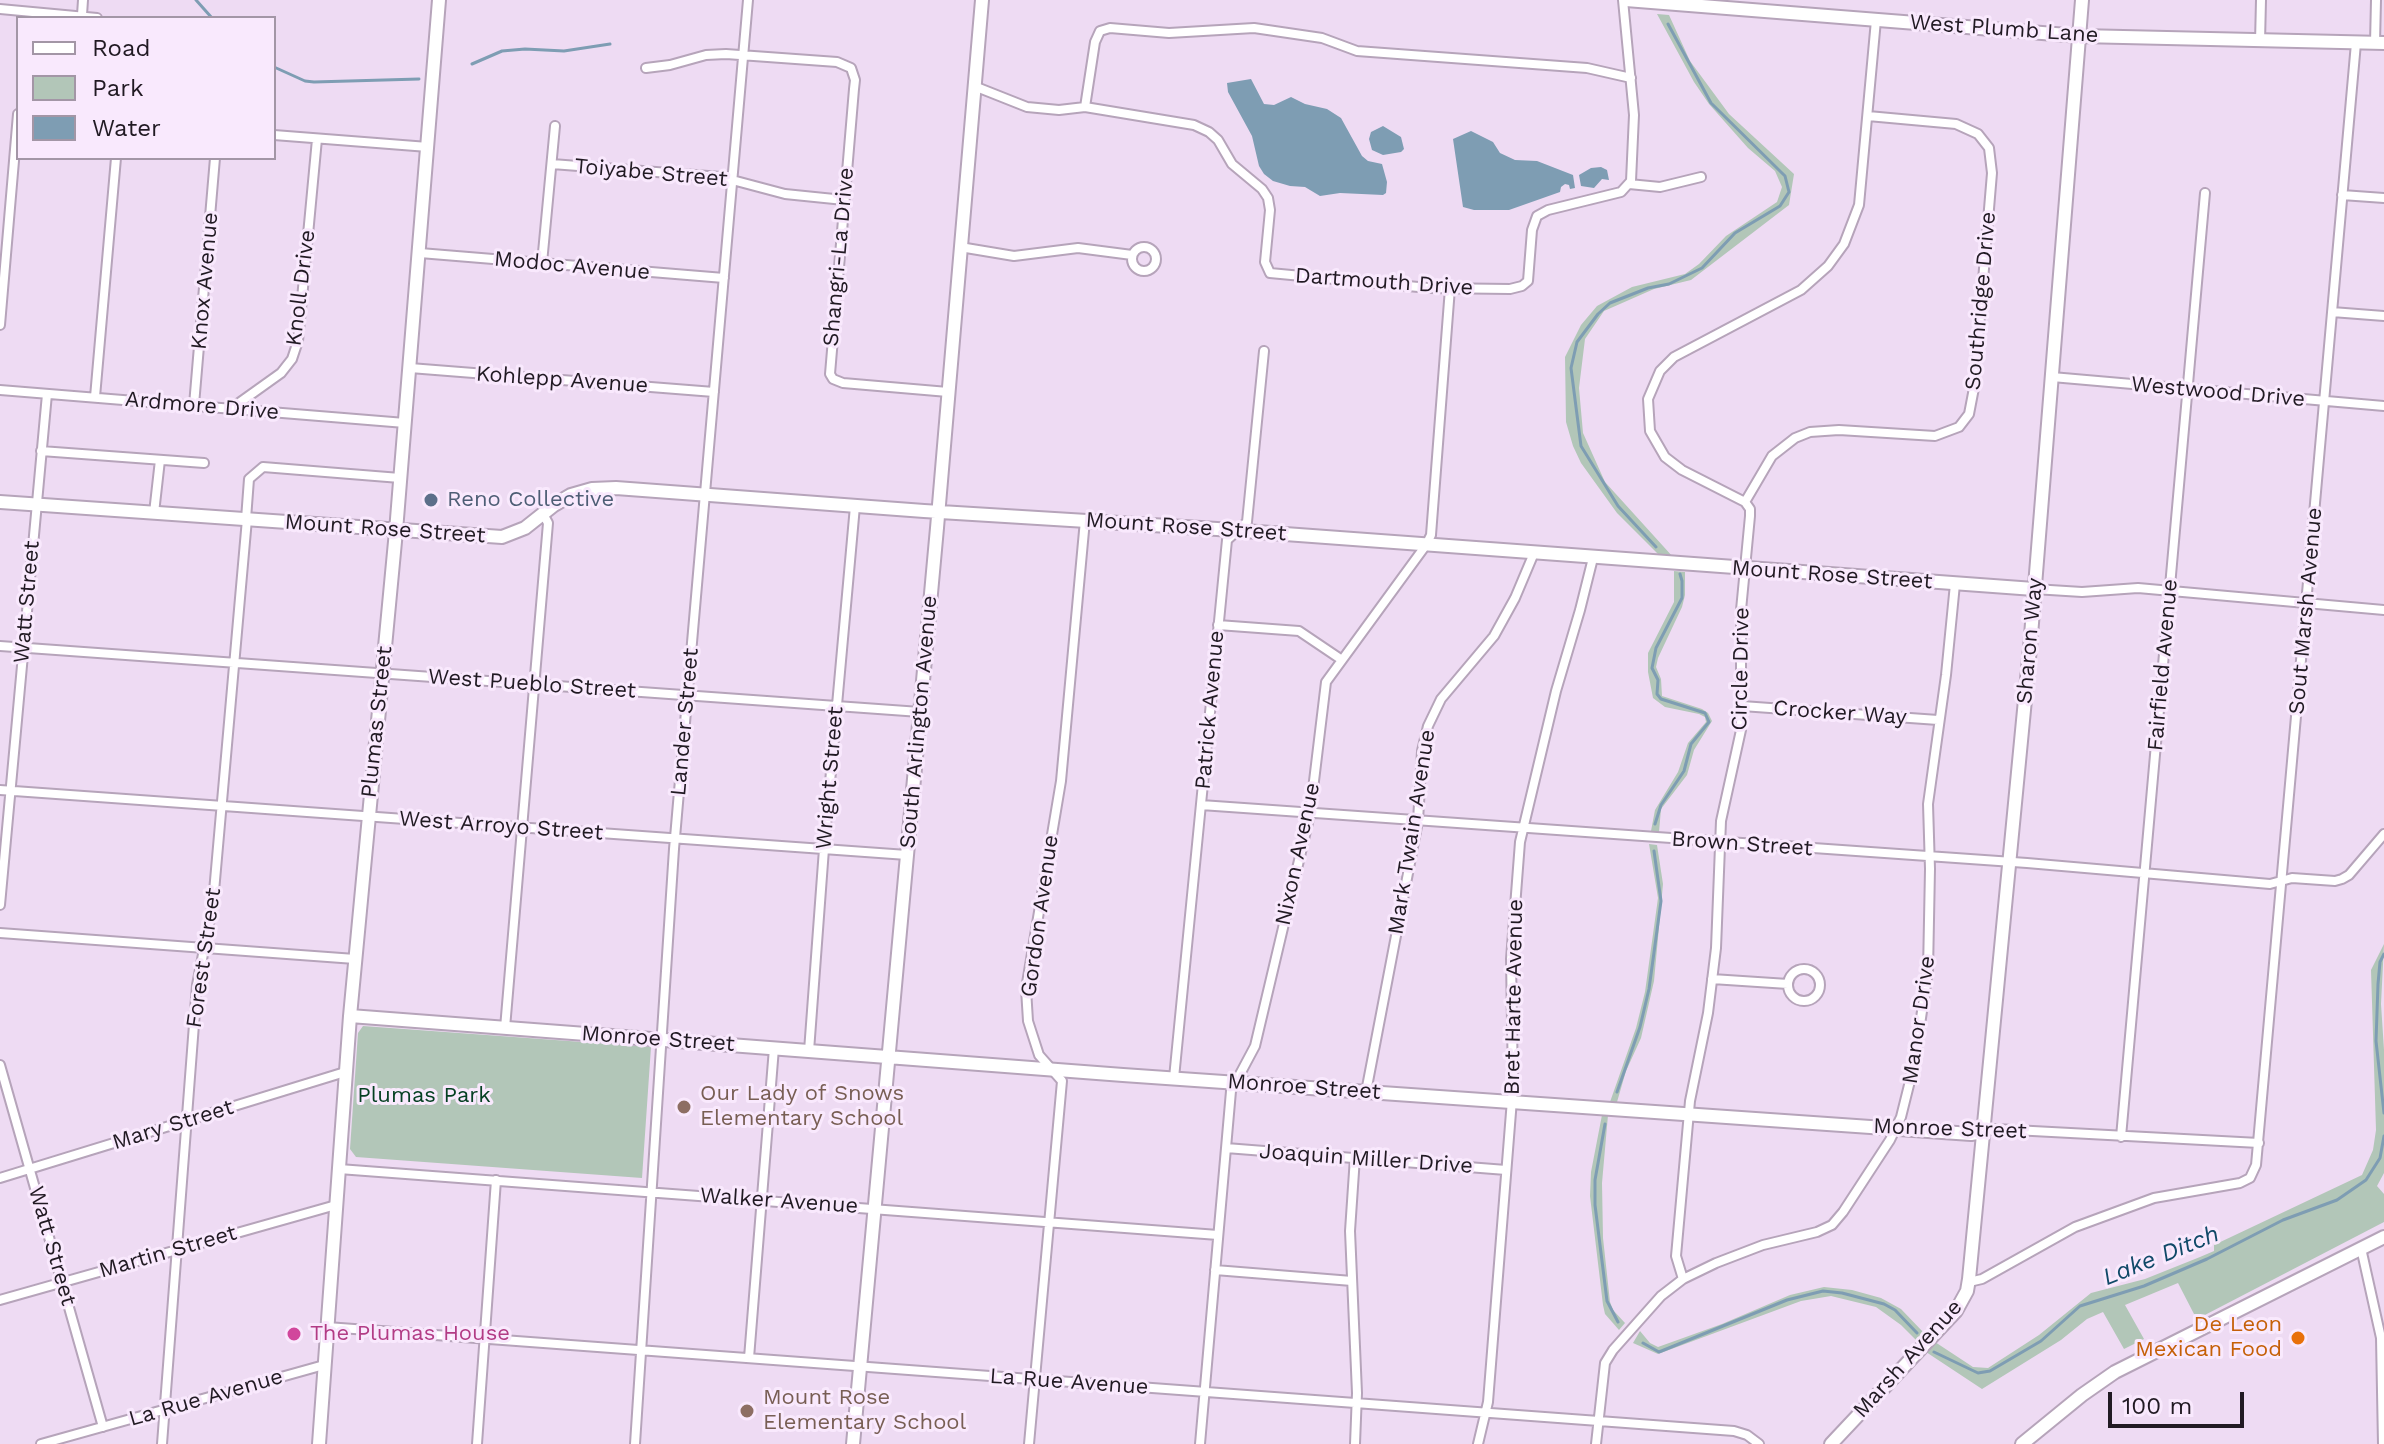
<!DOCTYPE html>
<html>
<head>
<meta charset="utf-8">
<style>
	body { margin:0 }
	#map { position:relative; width:2384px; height:1444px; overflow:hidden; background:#eedbf3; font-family:"Work Sans",sans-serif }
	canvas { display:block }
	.legend { position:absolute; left:16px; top:16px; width:260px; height:144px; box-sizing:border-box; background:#f9e9fd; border:2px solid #a396a6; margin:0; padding:10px 14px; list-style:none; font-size:24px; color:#211a23 }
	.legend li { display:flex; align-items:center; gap:16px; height:40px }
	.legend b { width:40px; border:2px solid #a396a6 }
	.scale { position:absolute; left:2108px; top:1392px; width:136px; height:36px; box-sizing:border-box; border:4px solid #211a23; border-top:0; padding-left:10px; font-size:24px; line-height:28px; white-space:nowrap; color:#211a23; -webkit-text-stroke:6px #f9e9fd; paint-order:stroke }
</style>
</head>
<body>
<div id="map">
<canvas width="2384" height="1444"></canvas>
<ul class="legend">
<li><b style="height:10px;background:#fff"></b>Road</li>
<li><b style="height:22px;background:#b2c6b8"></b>Park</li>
<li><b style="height:22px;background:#7e9db3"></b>Water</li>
</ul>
<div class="scale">100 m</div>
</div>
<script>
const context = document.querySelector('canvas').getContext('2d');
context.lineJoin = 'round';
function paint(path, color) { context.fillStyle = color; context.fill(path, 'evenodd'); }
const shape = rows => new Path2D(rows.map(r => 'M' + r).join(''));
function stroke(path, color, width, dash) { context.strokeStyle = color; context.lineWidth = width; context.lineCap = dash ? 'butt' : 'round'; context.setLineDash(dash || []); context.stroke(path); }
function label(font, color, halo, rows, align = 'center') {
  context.font = font + ' "Work Sans",sans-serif'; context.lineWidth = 6; context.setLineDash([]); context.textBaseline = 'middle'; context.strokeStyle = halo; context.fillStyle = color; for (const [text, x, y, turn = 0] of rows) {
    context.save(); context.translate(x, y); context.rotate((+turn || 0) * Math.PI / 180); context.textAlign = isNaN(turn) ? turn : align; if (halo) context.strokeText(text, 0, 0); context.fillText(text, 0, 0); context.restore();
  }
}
paint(shape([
	[1657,14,1669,15,1690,61,1729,114,1794,174,1789,205,1691,280,1654,289,1604,311,1585,339,1579,388,1583,433,1605,482,1673,557,1660,556,1617,513,1581,463,1573,446,1566,422,1565,357,1581,325,1597,306,1632,287,1685,274,1699,264,1726,236,1777,202,1782,187,1775,171,1748,148,1709,104,1694,82],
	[1674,571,1685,572,1685,595,1682,607,1658,658,1656,667,1661,679,1662,696,1702,709,1708,713,1712,721,1694,750,1687,775,1661,809,1659,832,1651,831,1655,810,1678,772,1688,743,1706,722,1705,717,1699,714,1665,707,1653,698,1648,672,1648,653,1674,602],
	[1649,844,1657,845,1663,884,1654,981,1641,1038,1626,1071,1617,1102,1610,1102,1636,1028,1645,992,1658,898],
	[2384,944,2381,1004,2384,1050,2384,1173,2377,1186,2384,1194,2384,1222,2201,1317,2194,1314,2178,1283,2125,1305,2144,1339,2124,1349,2103,1312,2087,1319,2061,1340,1982,1389,1926,1352,1935,1342,1973,1367,1988,1368,2039,1335,2091,1293,2145,1279,2200,1257,2214,1251,2214,1245,2362,1175,2373,1150,2376,1130,2371,970],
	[363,1026,651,1047,642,1178,356,1157,350,1149,358,1033],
	[1602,1115,1608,1115,1602,1183,1603,1238,1610,1302,1613,1310,1625,1323,1619,1330,1605,1314,1603,1305,1590,1196,1591,1172],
	[1824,1287,1852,1290,1881,1298,1901,1309,1924,1333,1917,1341,1901,1325,1876,1307,1831,1296,1801,1301,1658,1354,1633,1343,1640,1331,1650,1343,1658,1347,1722,1324,1790,1295]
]), '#b2c6b8');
paint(shape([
	[1251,79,1264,104,1274,105,1291,97,1305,104,1327,109,1341,118,1362,156,1368,161,1382,164,1387,182,1386,193,1383,195,1340,193,1320,196,1305,187,1290,186,1273,181,1264,174,1259,166,1252,136,1228,92,1227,83],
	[1383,126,1401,137,1404,149,1401,152,1383,155,1372,150,1369,139,1371,132],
	[1471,131,1493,142,1500,153,1515,160,1537,161,1573,175,1575,188,1570,189,1569,185,1565,184,1561,187,1560,192,1509,210,1474,210,1463,207,1453,139],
	[1601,167,1607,170,1609,180,1602,179,1594,188,1581,186,1579,175,1591,168]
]), '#7e9db3');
stroke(shape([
	[196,0,212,18],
	[472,64,502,51,525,49,564,51,610,44],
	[274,67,305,81,314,82,419,79],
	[1656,547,1618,506,1581,446,1571,368,1577,342,1598,314,1610,303,1648,288,1669,284,1702,268,1735,233,1780,206,1789,192,1785,176,1711,103,1668,24],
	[1655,824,1661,805,1684,771,1691,744,1709,722,1705,713,1661,699,1657,694,1658,680,1652,668,1656,648,1682,598,1682,581,1680,574],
	[2384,954,2380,962,2378,984,2376,1041,2384,1113],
	[1617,1092,1640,1027,1649,989,1661,901,1654,851],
	[1605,1124,1595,1180,1595,1205,1607,1301,1618,1322],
	[1643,1343,1659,1352,1787,1300,1823,1291,1842,1293,1884,1304,1895,1310,1917,1333],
	[1934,1352,1978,1373,1990,1371,2041,1341,2080,1306,2144,1286,2207,1259,2283,1220,2337,1200,2366,1180,2380,1158,2384,1136]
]), '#7e9db3', 3);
const street = shape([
	[0,9,97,18],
	[82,15,83,0],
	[2260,42,2261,0],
	[2375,43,2376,0],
	[646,68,670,65,706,55,726,54,837,62,851,68,855,80,854,89,830,374,833,379,843,383,948,392],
	[974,86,1027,107,1059,110,1085,107,1194,125,1209,132,1218,140,1232,164,1262,189,1268,198,1270,210,1265,262,1270,273,1429,288,1510,289,1522,286,1528,281,1532,230,1537,216,1548,210,1621,192,1631,181,1634,115,1623,0],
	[1085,107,1095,42,1100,31,1110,28,1169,33,1254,28,1322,38,1357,51,1587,68,1631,78],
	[274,135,428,147],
	[552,164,721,177,785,194,844,200],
	[1629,184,1660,187,1701,177],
	[2342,195,2384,198],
	'1132 259a12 12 0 1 1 24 0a12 12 0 1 1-24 0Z',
	[960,247,1014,256,1078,248,1132,255],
	[420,253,724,278],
	[542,263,555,126],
	[2332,312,2384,316],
	[0,325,18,114],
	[410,368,714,392],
	[2052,377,2384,406],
	[0,390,405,423],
	[95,397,116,158],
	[194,405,215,158],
	[232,408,281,373,292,359,298,341,317,139],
	[41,451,204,463],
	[1745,502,1772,456,1795,438,1810,432,1839,430,1935,436,1959,427,1969,414,1974,388,1992,173,1989,148,1978,134,1956,124,1868,116],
	[154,513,160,460],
	[246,519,249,479,263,467,400,478],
	[2034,589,2082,592,2138,588,2384,610],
	[1218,625,1299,631,1342,660],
	[0,646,920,712],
	[1742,706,1938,720],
	[0,790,907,855],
	[1201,805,2027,863,2270,884,2292,878,2335,881,2342,879,2349,875,2384,834],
	[0,905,47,394],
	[0,933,355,959],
	'1788 985a16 16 0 1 1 32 0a16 16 0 1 1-32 0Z',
	[1712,979,1788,984],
	[505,1028,548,523,543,514],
	[809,1051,824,849,855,506],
	[0,1065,103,1427],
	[1174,1078,1227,540,1247,522,1264,351],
	[1366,1092,1418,821,1422,751,1428,726,1441,699,1494,636,1515,598,1534,553],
	[1983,1132,1995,1129,2259,1143],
	[2121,1137,2205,193],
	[1226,1148,1506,1170],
	[1355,1157,1350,1231,1357,1393,1355,1444],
	[339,1169,1218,1235],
	[0,1178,345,1072],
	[2361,1248,2381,1338,2383,1444],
	[1215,1270,1352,1281],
	[1683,1279,1676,1256,1690,1101,1708,1013,1716,948,1721,821,1741,730,1741,610,1750,516,1750,509,1745,502,1682,470,1665,457,1650,431,1648,399,1660,371,1674,357,1801,290,1828,266,1844,244,1859,205,1876,20],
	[1969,1282,1982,1279,2075,1227,2154,1198,2240,1183,2250,1178,2256,1165,2356,43],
	[0,1300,336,1205],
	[327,1327,1734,1431,1747,1435,1759,1444],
	[749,1358,774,1048],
	[41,1444,324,1365],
	[162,1444,197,985,213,903,247,519],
	[477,1444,496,1180],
	[635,1444,674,849,748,0],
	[1029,1444,1062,1081,1039,1055,1028,1021,1026,989,1061,781,1085,520],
	[1200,1444,1231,1091,1255,1046,1310,814,1326,682,1426,545,1431,535,1450,288],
	[1478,1444,1488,1402,1513,1087,1511,959,1520,842,1556,691,1580,610,1593,558],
	[1596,1444,1605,1363,1613,1350,1661,1296,1683,1279,1716,1263,1763,1245,1817,1232,1832,1225,1843,1212,1890,1140,1901,1117,1914,1065,1928,971,1930,869,1928,804,1946,675,1955,584]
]);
const secondary = shape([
	[1626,0,2080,36,2384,43],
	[0,502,502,537,525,528,554,505,571,495,592,489,616,488,924,511,1217,529,2034,589],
	[350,1016,1123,1075,1971,1134,1983,1132],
	[319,1444,350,1016,396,531,439,0],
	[853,1444,937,528,982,0],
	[1831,1444,1956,1311,1967,1291,1969,1279,2030,648,2082,0],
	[2022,1444,2082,1395,2115,1372,2384,1237]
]);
stroke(street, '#b6a4ba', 12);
stroke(secondary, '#b6a4ba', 16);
stroke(street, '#fff', 8);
stroke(secondary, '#fff', 12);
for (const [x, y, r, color] of [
	[431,500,8,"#5c6f8a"],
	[684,1107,8,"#8d6e63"],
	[294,1334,8,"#d1479c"],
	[2298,1338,8,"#e8710a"],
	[747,1411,8,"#8d6e63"]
]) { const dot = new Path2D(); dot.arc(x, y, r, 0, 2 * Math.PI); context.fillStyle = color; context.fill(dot); stroke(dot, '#f9e9fd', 3); }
label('22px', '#211a23', '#f9e9fd', [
	["West Plumb Lane",2004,29,4],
	["Toiyabe Street",651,173,5],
	["Shangri-La Drive",839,257,-85],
	["Modoc Avenue",572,266,5],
	["Knox Avenue",205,281,-85],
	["Dartmouth Drive",1384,282,4],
	["Knoll Drive",301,288,-83],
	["Southridge Drive",1981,301,-85],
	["Kohlepp Avenue",562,380,4],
	["Westwood Drive",2218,392,5],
	["Ardmore Drive",202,406,5],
	["Mount Rose Street",1186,527,4],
	["Mount Rose Street",385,529,4],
	["Mount Rose Street",1832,575,4],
	["Watt Street",27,602,-85],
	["Sout Marsh Avenue",2306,611,-85],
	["Sharon Way",2030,641,-85],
	["Fairfield Avenue",2163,665,-85],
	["Circle Drive",1741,669,-89],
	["West Pueblo Street",532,684,4],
	["Patrick Avenue",1210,710,-85],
	["Crocker Way",1840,713,4],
	["Plumas Street",377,722,-84],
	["Lander Street",685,722,-85],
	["South Arlington Avenue",919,722,-85],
	["Wright Street",830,778,-85],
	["West Arroyo Street",501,826,4],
	["Mark Twain Avenue",1412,832,-81],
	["Brown Street",1742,844,4],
	["Nixon Avenue",1298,854,-78],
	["Gordon Avenue",1040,916,-82],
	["Forest Street",204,958,-82],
	["Bret Harte Avenue",1514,997,-89],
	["Manor Drive",1919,1020,-82],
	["Monroe Street",658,1039,4],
	["Monroe Street",1304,1087,4],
	["Mary Street",173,1125,-17],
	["Monroe Street",1950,1129,2],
	["Joaquin Miller Drive",1366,1159,4],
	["Walker Avenue",779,1201,4],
	["Watt Street",52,1246,74],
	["Martin Street",168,1252,-16],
	["Marsh Avenue",1908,1359,-48],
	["La Rue Avenue",1069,1382,4],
	["La Rue Avenue",206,1398,-16]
]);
label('22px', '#4e5e75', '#f9e9fd', [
	["Reno Collective",447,500]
], 'left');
label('22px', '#785e54', '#f9e9fd', [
	["Our Lady of Snows",700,1094],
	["Elementary School",700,1119],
	["Mount Rose",763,1398],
	["Elementary School",763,1423]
], 'left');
label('22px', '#054022', '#f9e9fd', [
	["Plumas Park",424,1096]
]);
label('22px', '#c56008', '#f9e9fd', [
	["De Leon",2282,1325],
	["Mexican Food",2282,1350]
], 'right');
label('22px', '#b23c85', '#f9e9fd', [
	["The Plumas House",310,1334]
], 'left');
label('italic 24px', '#104968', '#f9e9fd', [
	["Lake Ditch",2161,1256,-22]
]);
</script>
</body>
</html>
